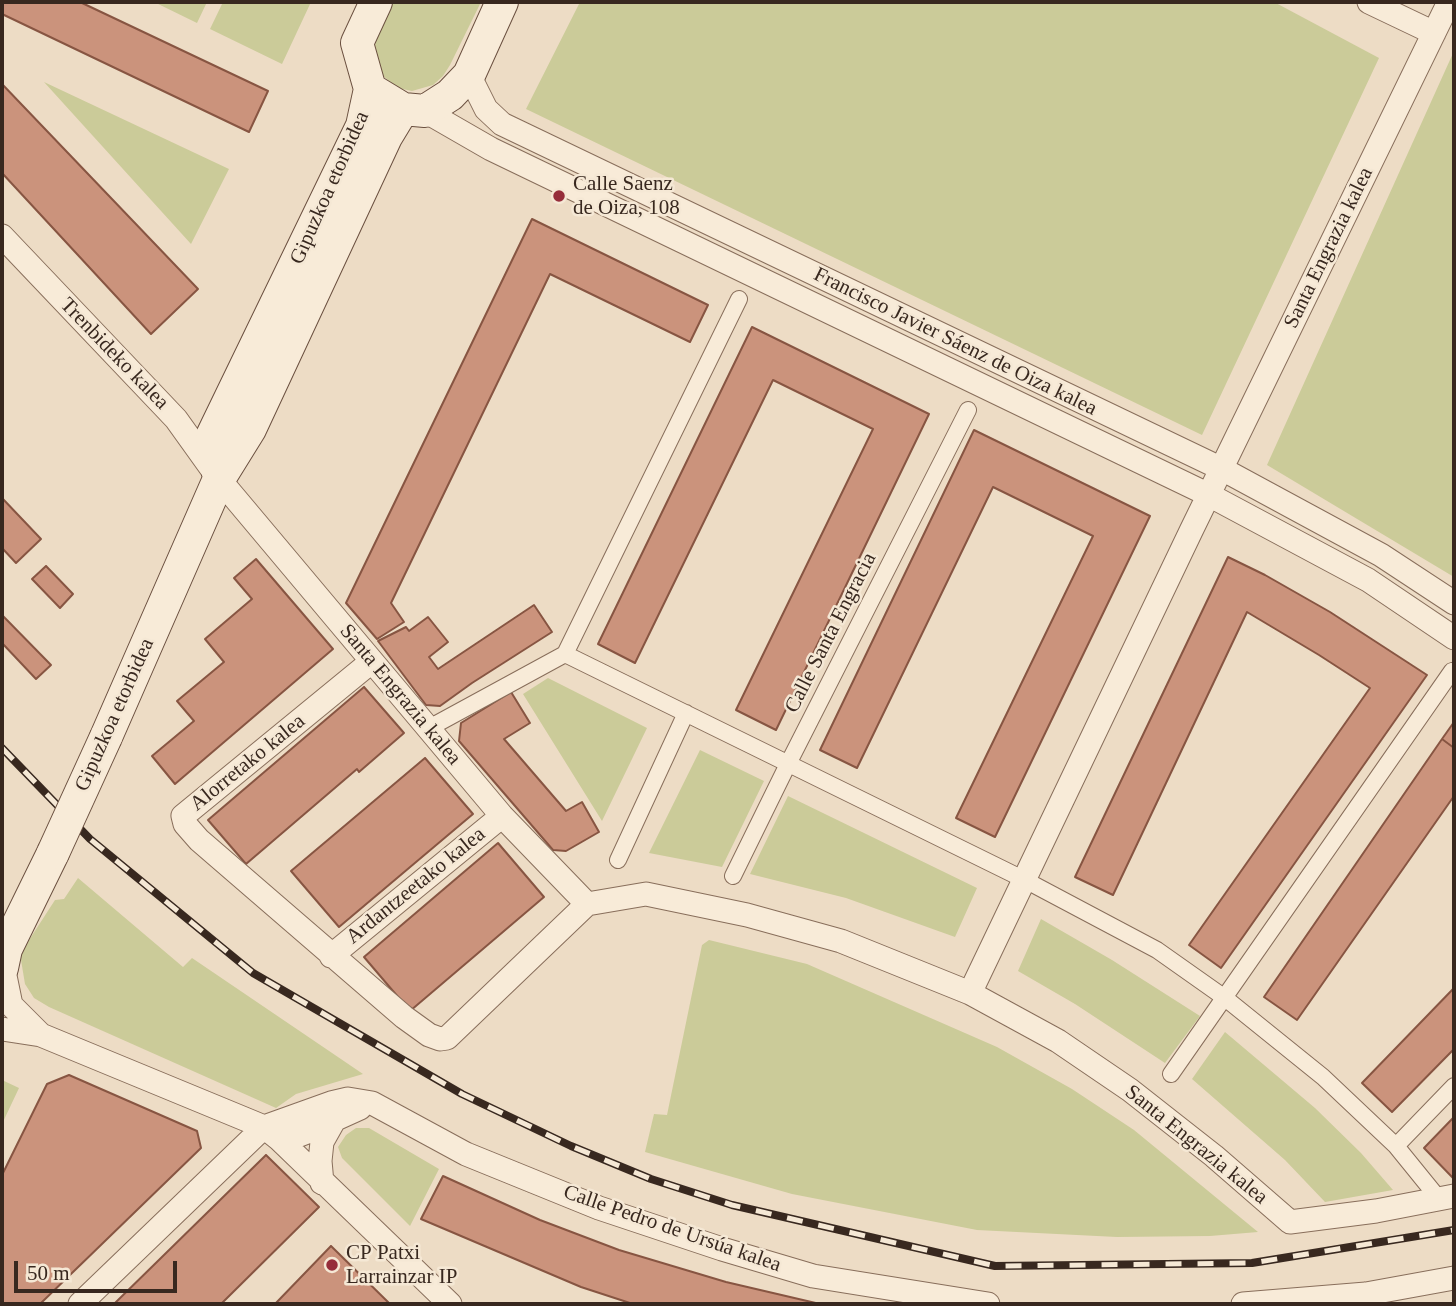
<!DOCTYPE html>
<html>
<head>
<meta charset="utf-8">
<style>
	body { margin:0 }
	#map { position:relative; width:1456px; height:1306px; overflow:hidden; background:#eddcc5; font-family:Georgia,serif }
	canvas { display:block }
	.frame { position:absolute; inset:0; border:4px solid #38281f; pointer-events:none }
	.scale { position:absolute; left:14px; top:1261px; width:163px; height:32px; box-sizing:border-box; border:4px solid #38281f; border-top:0; padding-left:9px; font-size:21px; line-height:24px; white-space:nowrap; color:#38281f; -webkit-text-stroke:5px #f5e8d5; paint-order:stroke }
</style>
</head>
<body>
<div id="map">
<canvas width="1456" height="1306"></canvas>
<div class="frame"></div>
<div class="scale">50 m</div>
</div>
<script>
const context = document.querySelector('canvas').getContext('2d');
context.lineJoin = 'round';
function paint(path, color) { context.fillStyle = color; context.fill(path, 'evenodd'); }
const shape = rows => new Path2D(rows.map(r => 'M' + r).join(''));
function stroke(path, color, width, dash) { context.strokeStyle = color; context.lineWidth = width; context.lineCap = dash ? 'butt' : 'round'; context.setLineDash(dash || []); context.stroke(path); }
function label(font, color, halo, rows, align = 'center') {
  context.font = font + ' Georgia,serif'; context.lineWidth = 5; context.setLineDash([]); context.textBaseline = 'middle'; context.strokeStyle = halo; context.fillStyle = color; for (const [text, x, y, turn = 0] of rows) {
    context.save(); context.translate(x, y); context.rotate((+turn || 0) * Math.PI / 180); context.textAlign = isNaN(turn) ? turn : align; if (halo) context.strokeText(text, 0, 0); context.fillText(text, 0, 0); context.restore();
  }
}
paint(shape([
	[154,2,207,2,197,23],
	[223,2,311,2,282,64,210,29],
	[392,2,481,2,450,65,443,76,433,85,412,91,398,88,378,72,374,50,379,26],
	[580,2,1274,2,1379,58,1202,435,526,109],
	[1454,51,1454,577,1267,465],
	[44,82,229,169,191,244],
	[548,678,647,728,602,821,523,694],
	[700,750,764,781,722,867,649,853],
	[788,796,977,888,955,937,846,898,750,874],
	[78,878,183,967,192,958,363,1074,296,1094,276,1108,49,1007,34,998,25,984,20,954,55,900,64,899],
	[1041,919,1112,960,1200,1016,1165,1063,1075,1004,1018,971],
	[709,940,807,964,997,1047,1072,1089,1134,1130,1258,1232,1210,1236,1117,1237,977,1230,792,1194,645,1152,654,1114,667,1115,702,945],
	[1225,1032,1315,1108,1361,1153,1393,1190,1325,1202,1285,1160,1192,1079],
	[2,1080,19,1088,2,1124],
	[356,1128,369,1128,439,1169,410,1226,342,1158,338,1147,346,1135]
]), '#cbcb99');
const building = shape([
	[2,2,80,2,268,91,249,132,2,14,2,2],
	[2,84,198,289,151,334,2,173,2,84],
	[532,219,708,305,690,342,550,274,391,603,404,622,377,639,346,603,532,219],
	[752,327,929,414,776,730,736,710,873,429,773,380,635,663,598,644,752,327],
	[974,430,1150,516,995,837,956,818,1093,536,993,487,857,768,820,750,974,430],
	[2,498,41,539,16,563,2,548,2,498],
	[1228,557,1265,575,1330,612,1427,675,1221,968,1189,945,1370,688,1319,655,1247,612,1113,895,1075,877,1228,557],
	[256,559,333,649,175,784,152,756,194,721,177,701,224,662,205,639,252,599,234,578,256,559],
	[46,566,73,594,60,608,32,579,46,566],
	[534,605,552,632,472,683,440,706,426,705,378,641,406,627,409,631,428,617,448,642,429,657,438,669,534,605],
	[2,615,51,665,36,679,2,643,2,615],
	[364,687,404,733,359,772,357,769,246,864,208,820,364,687],
	[511,692,530,723,504,739,566,811,582,802,599,832,566,851,553,850,459,741,461,723,511,692],
	[1454,722,1454,748,1442,739,1454,722],
	[1442,739,1454,748,1454,796,1297,1020,1264,997,1442,739],
	[425,758,473,814,339,927,291,871,425,758],
	[498,843,544,897,410,1011,364,957,498,843],
	[1454,988,1454,1049,1392,1112,1362,1083,1454,988],
	[69,1075,197,1131,201,1148,40,1304,2,1304,2,1175,47,1084,69,1075],
	[1454,1117,1454,1177,1453,1178,1424,1148,1454,1117],
	[266,1155,319,1207,221,1304,114,1304,266,1155],
	[443,1176,540,1220,619,1250,726,1282,820,1304,633,1304,581,1287,421,1219,443,1176],
	[331,1246,390,1304,275,1304,331,1246]
]);
paint(building, '#cb937c');
stroke(building, '#875542', 2);
const pedestrian = shape([
	[565,654,1025,880,1157,950,1225,998,1323,1077,1396,1146,1439,1199],
	[429,728,565,654,739,299],
	[618,860,686,713],
	[733,876,788,764,968,410],
	[1171,1074,1452,671],
	[1396,1146,1454,1086]
]);
const minor = shape([
	[1369,2,1434,33],
	[469,75,486,109,502,124,1222,469,1381,555,1454,603],
	[425,111,491,149,1209,495,1368,580,1454,638],
	[2,236,176,419,219,479,502,816,587,904,646,894,747,915,841,941,970,993,1058,1041,1130,1090,1214,1156,1290,1222,1376,1211,1454,1196],
	[371,662,183,816,185,824,199,840,404,1017,429,1035,440,1039,447,1038,587,904],
	[331,956,502,816],
	[3,966,11,1005,41,1035],
	[970,993,1191,531,1449,2],
	[2,1029,41,1035,264,1127,279,1139,450,1304],
	[279,1139,289,1139,307,1132,360,1108],
	[322,1183,320,1161,322,1142,336,1117],
	[80,1304,264,1127,331,1103,348,1099,372,1103,466,1154,599,1208,722,1249,813,1276,988,1304],
	[1243,1304,1366,1294,1454,1278]
]);
const secondary = shape([
	[376,2,357,43,370,89,403,109,425,111,450,95,469,75,502,2],
	[219,479,212,436,362,126,370,89],
	[106,737,219,479,250,429,386,137,403,109],
	[2,968,6,949,53,853]
]);
stroke(pedestrian, '#886e5b', 18);
stroke(minor, '#886e5b', 25);
stroke(secondary, '#6a4f3f', 34);
stroke(pedestrian, '#f8ebd8', 16);
stroke(minor, '#f8ebd8', 23);
stroke(secondary, '#f8ebd8', 32);
const rail = shape([
	[2,748,90,839,253,973,462,1094,571,1146,651,1179,732,1205,995,1266,1252,1263,1454,1230]
]);
stroke(rail, '#38281f', 8);
stroke(rail, '#f5e8d5', 5, [16]);
const secondaryBridge = shape([
	[53,853,106,737]
]);
stroke(secondaryBridge, '#6a4f3f', 34, []);
stroke(secondaryBridge, '#f8ebd8', 32);
for (const [x, y, r, color] of [
	[559,196,7,"#962d3a"],
	[332,1265,7,"#962d3a"]
]) { const dot = new Path2D(); dot.arc(x, y, r, 0, 2 * Math.PI); context.fillStyle = color; context.fill(dot); stroke(dot, '#f5e8d5', 2.5); }
label('21px', '#38281f', '#f5e8d5', [
	["Calle Saenz",573,184],
	["de Oiza, 108",573,208],
	["CP Patxi",346,1253],
	["Larrainzar IP",346,1277]
], 'left');
label('21px', '#38281f', '#f5e8d5', [
	["Gipuzkoa etorbidea",330,188,-66],
	["Santa Engrazia kalea",1329,248,-64],
	["Francisco Javier Sáenz de Oiza kalea",955,342,26],
	["Trenbideko kalea",114,354,46],
	["Calle Santa Engracia",831,633,-63],
	["Santa Engrazia kalea",400,695,50],
	["Gipuzkoa etorbidea",115,715,-66],
	["Alorretako kalea",248,763,-39],
	["Ardantzeetako kalea",416,886,-39],
	["Santa Engrazia kalea",1196,1145,39],
	["Calle Pedro de Ursúa kalea",672,1229,19]
]);
</script>
</body>
</html>
